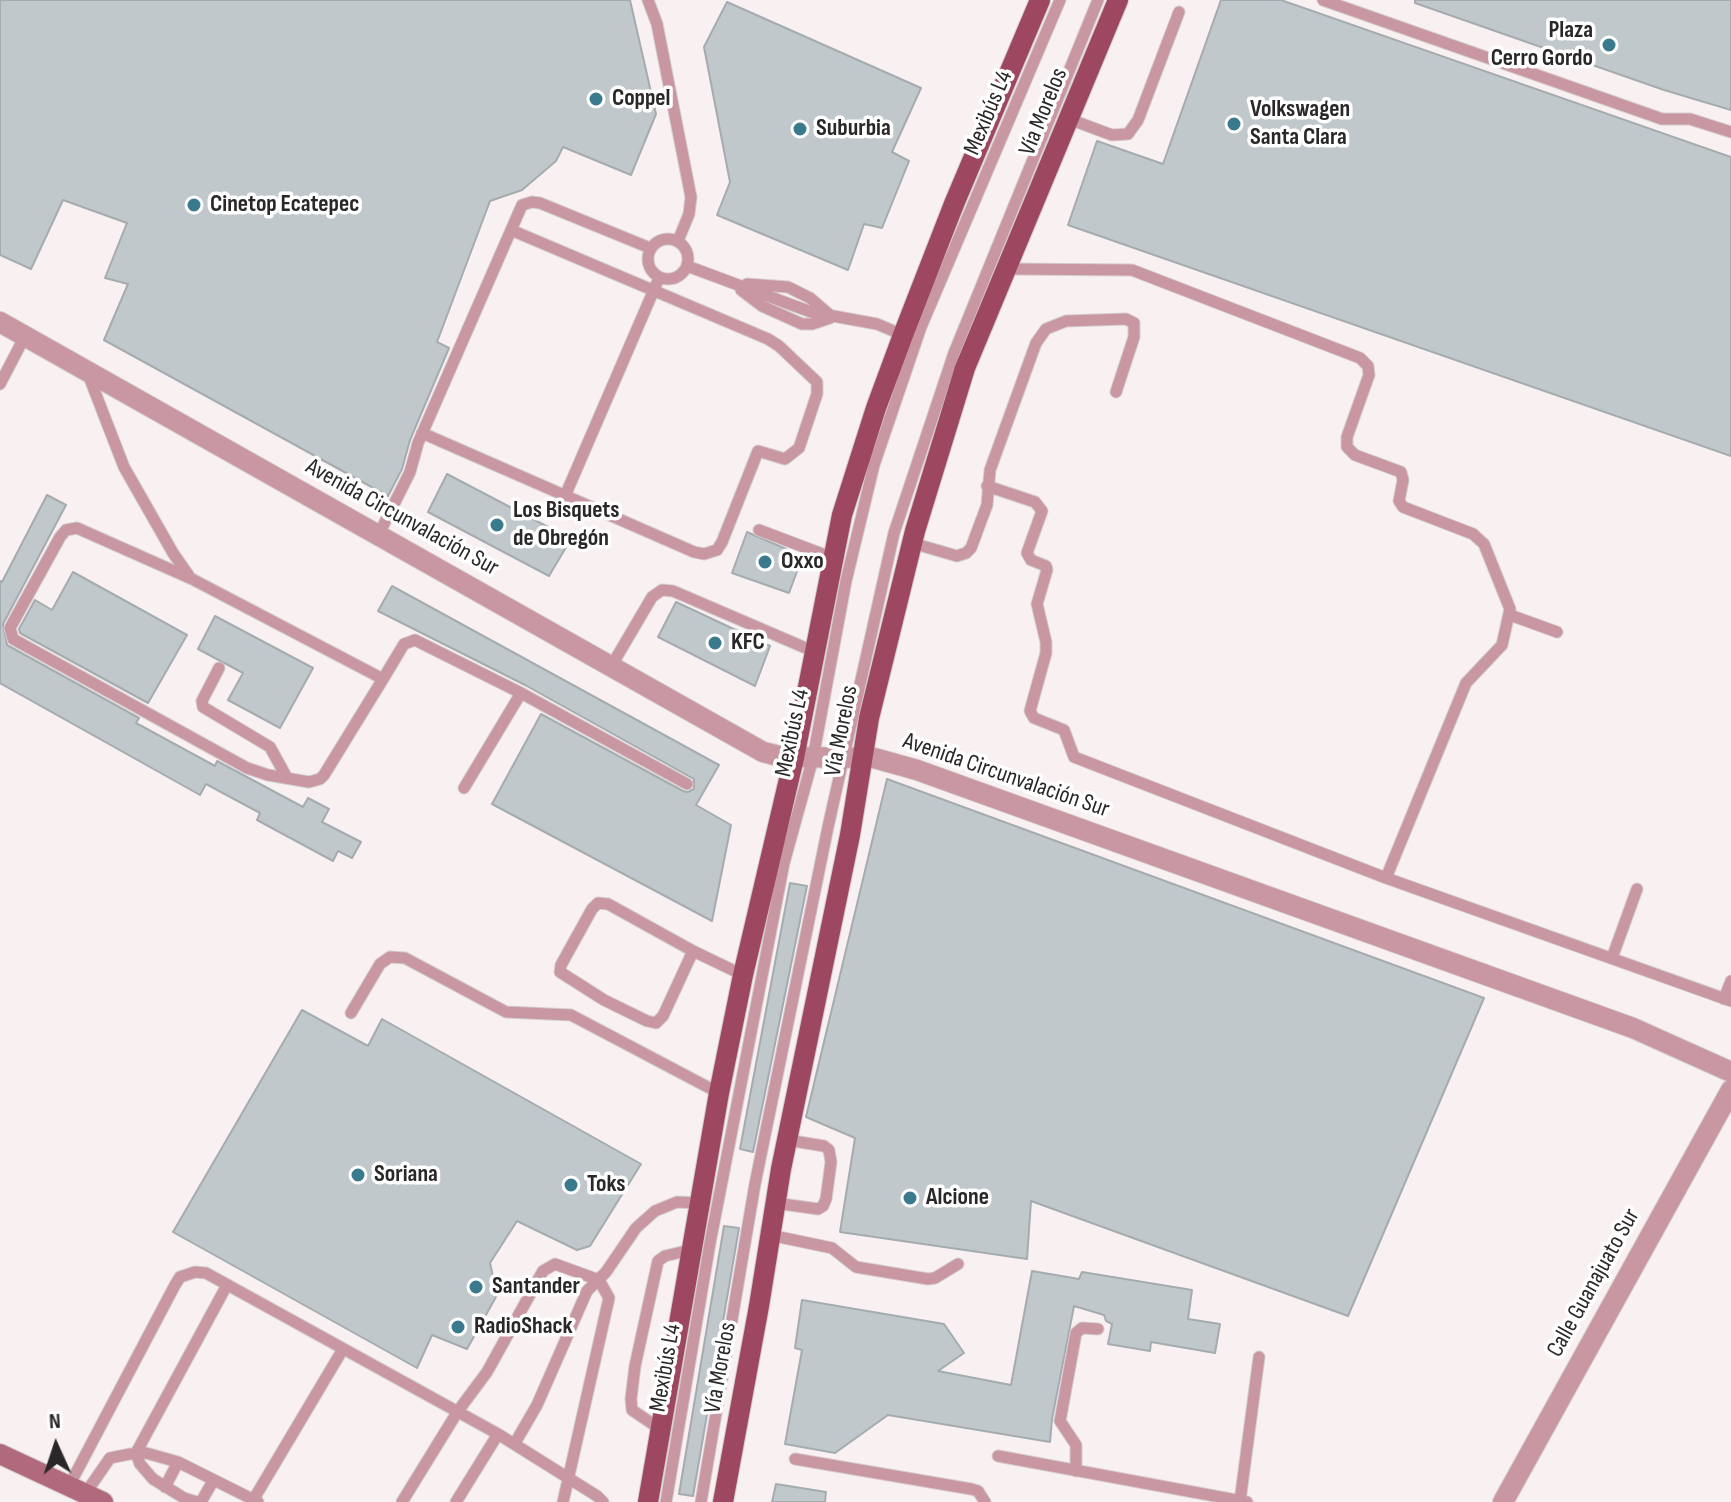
<!DOCTYPE html>
<html>
<head>
<meta charset="utf-8">
<style>
	body { margin:0 }
	#map { position:relative; width:1731px; height:1502px; overflow:hidden; background:#f9f0f2; font-family:"Sofia Sans Condensed",sans-serif }
	canvas { display:block }
	.north { position:absolute; left:16px; top:1406px; width:80px; height:80px; -webkit-text-stroke:6px #fff; paint-order:stroke; rotate:357deg; font-size:22px; font-weight:700; line-height:32px; text-align:center; color:#2a2728 }
	.north::after { content:''; display:block; margin:auto; width:28px; height:36px; background:#2a2728; clip-path:polygon(50% 0,100% 100%,50% 72%,0 100%) }
</style>
</head>
<body>
<div id="map">
<canvas width="1731" height="1502"></canvas>
<div class="north">N</div>
</div>
<script>
const context = document.querySelector('canvas').getContext('2d');
context.lineJoin = 'round';
function paint(path, color) { context.fillStyle = color; context.fill(path, 'evenodd'); }
const shape = rows => new Path2D(rows.map(r => 'M' + r).join(''));
function stroke(path, color, width, dash) { context.strokeStyle = color; context.lineWidth = width; context.lineCap = dash ? 'butt' : 'round'; context.setLineDash(dash || []); context.stroke(path); }
function label(font, color, halo, rows, align = 'center') {
  context.font = font + ' "Sofia Sans Condensed",sans-serif'; context.lineWidth = 7; context.setLineDash([]); context.textBaseline = 'middle'; context.strokeStyle = halo; context.fillStyle = color; for (const [text, x, y, turn = 0] of rows) {
    context.save(); context.translate(x, y); context.rotate((+turn || 0) * Math.PI / 180); context.textAlign = isNaN(turn) ? turn : align; if (halo) context.strokeText(text, 0, 0); context.fillText(text, 0, 0); context.restore();
  }
}
const building = shape([
	[0,0,630,0,656,114,631,175,563,147,556,161,522,190,490,201,437,342,449,348,410,440,402,469,388,496,104,340,128,284,105,278,127,223,63,200,31,269,0,255,0,0],
	[1221,0,1281,0,1731,157,1731,456,1068,225,1097,141,1163,164,1221,0],
	[1415,0,1731,0,1731,110,1664,90,1415,3,1415,0],
	[727,2,921,88,892,152,909,161,882,228,864,224,848,270,717,215,730,182,704,47,727,2],
	[447,474,571,539,549,576,428,512,447,474],
	[47,495,66,505,3,624,7,645,139,718,136,723,215,766,217,761,303,807,308,798,329,809,322,822,361,842,352,858,338,851,333,861,257,820,260,813,206,784,200,795,0,683,0,581,2,582,47,495],
	[747,532,791,551,799,566,789,593,732,573,747,532],
	[73,572,187,635,148,703,20,633,19,629,35,600,52,610,73,572],
	[392,586,719,765,696,805,731,825,712,921,492,804,541,714,683,791,688,792,694,789,694,779,525,685,378,611,392,586],
	[676,602,770,646,755,686,658,637,676,602],
	[215,616,313,668,280,728,228,700,243,673,198,649,215,616],
	[887,779,1484,998,1348,1316,1031,1201,1027,1259,840,1232,855,1138,806,1117,887,779],
	[790,883,807,886,753,1152,740,1149,790,883],
	[302,1010,368,1046,382,1019,641,1164,590,1246,577,1250,517,1221,490,1263,497,1295,467,1349,432,1335,417,1368,173,1232,302,1010],
	[724,1226,739,1228,693,1496,679,1494,724,1226],
	[1032,1271,1079,1279,1082,1272,1192,1290,1188,1319,1220,1324,1215,1353,1151,1342,1150,1351,1108,1344,1112,1324,1106,1321,1104,1315,1074,1306,1052,1419,1050,1442,888,1415,835,1453,785,1444,802,1350,795,1348,802,1300,944,1324,964,1353,938,1371,1011,1385,1032,1271],
	[776,1484,826,1492,825,1502,772,1502,776,1484]
]);
paint(building, '#c0c8cb');
stroke(building, '#a5acaf', 2);
const service = shape([
	[648,0,657,24,691,197,689,214,678,241],
	[1323,0,1662,119,1690,119,1731,132],
	[1069,119,1112,135,1128,134,1138,120,1179,12],
	'648 259a20 20 0 1 1 40 0a20 20 0 1 1-40 0Z',
	[687,266,811,312,877,324,903,335],
	[1007,269,1132,270,1360,358,1368,366,1369,375,1347,437,1347,447,1355,455,1401,472,1403,480,1399,501,1403,507,1473,534,1484,544,1510,609,1502,645,1466,683,1386,878],
	[747,284,788,287,810,298,832,317],
	[741,290,762,306,802,324,812,324,830,318],
	[88,374,124,467,173,553,189,576],
	[0,384,25,336],
	[422,433,694,552,704,554,717,550,722,542,758,451,785,459,799,448,817,394,817,382,779,346,768,339,511,230],
	[987,486,1035,502,1042,511,1027,553,1031,560,1046,566,1047,570,1037,604,1046,642,1046,653,1030,711,1034,718,1064,730,1074,757,1386,878,1731,1001],
	[565,496,659,278],
	[759,530,833,558],
	[378,536,410,472,418,443,522,205,532,202,540,203,650,248],
	[912,543,957,556,966,553,971,548,987,505,990,470,1036,343,1046,329,1066,321,1126,319,1134,323,1134,337,1116,392],
	[1510,615,1557,632],
	[612,665,652,597,662,590,673,591,815,652],
	[219,668,202,701,203,707,270,747,287,778],
	[383,679,192,579,77,528,66,530,60,537,10,628,13,639,247,768,268,775,309,782,320,779,324,775,383,679,404,644,415,640,521,693,687,784],
	[464,788,521,693],
	[598,903,608,904,693,951,663,1016,656,1023,647,1021,604,1000,560,972,561,965,592,909,598,903],
	[693,951,743,975],
	[1612,958,1637,889],
	[1724,999,1731,981],
	[351,1013,380,964,390,957,405,958,506,1012,571,1015,719,1093],
	[775,1203,818,1209,823,1206,826,1199,831,1162,829,1150,824,1146,787,1140],
	[770,1235,832,1248,856,1267,928,1279,935,1278,958,1264],
	[660,1429,632,1410,631,1399,635,1366,658,1261,665,1256,690,1250],
	[515,1443,537,1405,587,1291,606,1272,636,1228,655,1211,677,1202,699,1203],
	[998,1456,1247,1502],
	[795,1459,971,1489,978,1491,985,1502],
	[1076,1471,1076,1445,1060,1421,1076,1333,1082,1328,1098,1329],
	[69,1486,175,1285,180,1277,195,1272,206,1273,498,1434,597,1496,603,1502],
	[165,1487,178,1462],
	[85,1494,110,1458,130,1454,146,1453,178,1462,258,1502],
	[1240,1501,1259,1357],
	[197,1502,184,1498,153,1479,140,1464,136,1453,227,1285],
	[201,1502,213,1481],
	[252,1502,343,1349],
	[402,1502,458,1411,487,1372,543,1271,555,1264,599,1280,609,1298,563,1502],
	[456,1502,498,1434],
	[666,1502,710,1243,784,863,813,758,846,581,874,465,921,327,1060,0],
	[701,1502,755,1184,828,827,894,533,954,353,1098,0]
]);
const minor = shape([
	[1503,1502,1731,1090]
]);
const tertiary = shape([
	[0,322,763,752,783,757,874,758,917,770,1633,1028,1731,1072]
]);
const secondary = shape([
	[0,1454,103,1502]
]);
const primary = shape([
	[648,1502,719,1093,743,975,794,758,842,515,876,408,903,335,954,204,1040,0],
	[723,1502,759,1306,781,1169,850,835,869,718,915,531,965,368,1118,0]
]);
stroke(service, '#d4ccce', 13);
stroke(minor, '#d4ccce', 22);
stroke(tertiary, '#d4ccce', 22);
stroke(secondary, '#d4ccce', 22);
stroke(primary, '#d4ccce', 22);
stroke(service, '#c997a2', 11);
stroke(minor, '#c997a2', 20);
stroke(tertiary, '#c997a2', 20);
stroke(secondary, '#b16a7b', 20);
stroke(primary, '#9d4860', 20);
for (const [x, y, r, color] of [
	[1609,45,8,"#397a8d"],
	[596,99,8,"#397a8d"],
	[1234,124,8,"#397a8d"],
	[800,129,8,"#397a8d"],
	[194,205,8,"#397a8d"],
	[497,525,8,"#397a8d"],
	[765,562,8,"#397a8d"],
	[715,643,8,"#397a8d"],
	[358,1175,8,"#397a8d"],
	[571,1185,8,"#397a8d"],
	[910,1198,8,"#397a8d"],
	[476,1287,8,"#397a8d"],
	[458,1327,8,"#397a8d"]
]) { const dot = new Path2D(); dot.arc(x, y, r, 0, 2 * Math.PI); context.fillStyle = color; context.fill(dot); stroke(dot, '#fff', 3); }
label('bold 24px', '#2a2728', '#fff', [
	["Plaza",1593,31,"right"],
	["Cerro Gordo",1593,59,"right"],
	["Coppel",612,99],
	["Volkswagen",1250,110],
	["Santa Clara",1250,138],
	["Suburbia",816,129],
	["Cinetop Ecatepec",210,205],
	["Los Bisquets",513,511],
	["de Obregón",513,539],
	["Oxxo",781,562],
	["KFC",731,643],
	["Soriana",374,1175],
	["Toks",587,1185],
	["Alcione",926,1198],
	["Santander",492,1287],
	["RadioShack",474,1327]
], 'left');
label('24px', '#2a2728', '#fff', [
	["Vía Morelos",1044,112,-68],
	["Mexibús L4",989,113,-67],
	["Avenida Circunvalación Sur",402,518,29],
	["Vía Morelos",842,731,-79],
	["Mexibús L4",793,733,-78],
	["Avenida Circunvalación Sur",1006,776,19],
	["Calle Guanajuato Sur",1594,1283,-61],
	["Mexibús L4",666,1368,-80],
	["Vía Morelos",721,1368,-80]
]);
</script>
</body>
</html>
